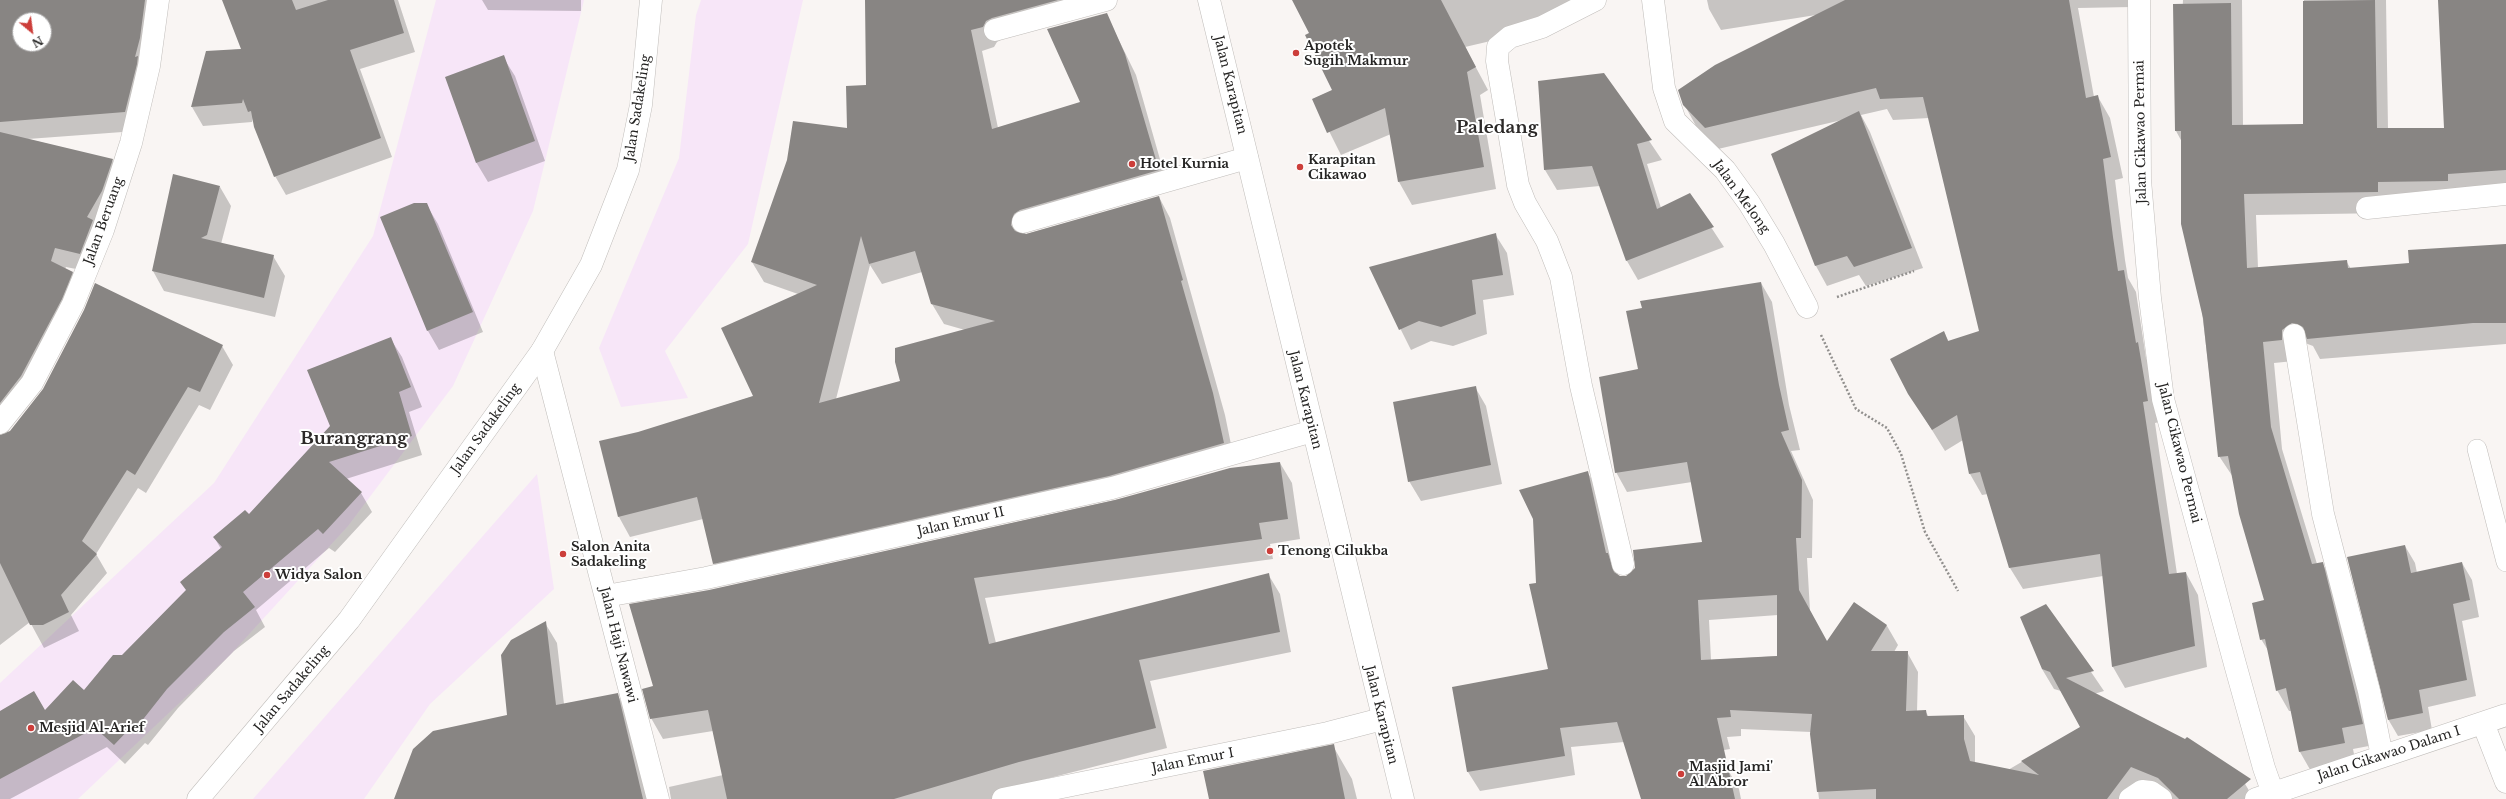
<!DOCTYPE html>
<html>
<head>
<meta charset="utf-8">
<style>
	body { margin:0 }
	#map { position:relative; width:2506px; height:799px; overflow:hidden; background:#f9f5f3; font-family:"Libre Baskerville",serif }
	canvas { display:block }
	.north { position:absolute; left:12px; top:12px; width:40px; height:40px; box-sizing:border-box; background:#fff; border:1px solid #a8a7a7; border-radius:50%; rotate:151deg; font-size:11px; font-weight:700; line-height:16px; text-align:center; color:#252423 }
	.north::after { content:''; display:block; margin:auto; width:14px; height:18px; background:#cc3e3a; clip-path:polygon(50% 0,100% 100%,50% 72%,0 100%) }
</style>
</head>
<body>
<div id="map">
<canvas width="2506" height="799"></canvas>
<div class="north">N</div>
</div>
<script>
const context = document.querySelector('canvas').getContext('2d');
context.lineJoin = 'round';
function paint(path, color) { context.fillStyle = color; context.fill(path, 'evenodd'); }
const shape = rows => new Path2D(rows.map(r => 'M' + r).join(''));
function stroke(path, color, width, dash) { context.strokeStyle = color; context.lineWidth = width; context.lineCap = dash ? 'butt' : 'round'; context.setLineDash(dash || []); context.stroke(path); }
function label(font, color, halo, rows, align = 'center') {
  context.font = font + ' "Libre Baskerville",serif'; context.lineWidth = 4; context.setLineDash([]); context.textBaseline = 'middle'; context.strokeStyle = halo; context.fillStyle = color; for (const [text, x, y, turn = 0] of rows) {
    context.save(); context.translate(x, y); context.rotate((+turn || 0) * Math.PI / 180); context.textAlign = isNaN(turn) ? turn : align; if (halo) context.strokeText(text, 0, 0); context.fillText(text, 0, 0); context.restore();
  }
}
paint(shape([
	[436,0,584,0,533,211,453,386,348,526,230,655,78,799,0,799,0,683,214,483,373,236],
	[701,0,803,0,748,244,665,351,688,398,621,407,599,348,679,158,696,15],
	[537,474,554,589,430,704,364,799,253,799]
]), '#f7e6f8');
paint(shape([
	[0,0,167,0,136,131,28,139,112,160,123,179,91,272,66,267,65,269,72,272,83,291,32,395,0,435],
	[20,20,44,20,44,44,20,44],
	[223,0,398,0,415,52,360,69,392,157,286,195,275,176,253,118,252,122,203,126,192,107,207,52,243,49],
	[482,0,581,0,581,11,488,10],
	[866,0,1107,0,1004,38,997,42,994,47,982,51,998,128,1082,102,1106,14,1136,75,1169,191,1031,230,1023,235,1159,197,1170,218,1225,415,1235,464,726,583,714,563,703,519,630,537,619,517,638,433,754,396,798,294,764,282,752,262,849,130,867,86],
	[870,265,882,284,922,272,932,304,944,324,965,330,902,381,836,399],
	[1293,0,1588,0,1559,25,1465,47,1488,90,1480,95,1496,189,1412,205,1399,182,1391,134,1341,155,1313,99,1333,90,1310,33],
	[1707,0,2132,0,2132,7,2078,8,2094,97,2098,97,2110,118,2123,178,2115,180,2125,260,2128,278,2136,292,2146,358,2150,365,2159,422,2155,423,2177,574,2186,573,2198,595,2207,667,2125,688,2113,667,2103,576,2023,589,2010,568,1988,494,1982,495,1970,474,1963,440,1945,451,1909,393,1944,332,1949,342,1980,332,1929,118,1893,120,1887,109,1861,115,1870,132,1923,268,1866,286,1859,275,1827,286,1816,266,1772,155,1842,120,1718,149,1696,126,1684,104,1816,15,1721,30,1709,9],
	[2183,0,2242,0,2243,126,2304,125,2304,0,2386,0,2388,129,2445,129,2439,0,2506,0,2506,191,2390,213,2256,215,2258,268,2346,261,2351,269,2410,264,2506,245,2506,344,2320,359,2313,346,2305,343,2294,361,2274,363,2282,449,2317,564,2322,563,2334,584,2374,745,2353,749,2356,764,2312,773,2300,752,2292,711,2289,711,2277,690,2269,652,2261,639,2265,601,2233,477,2219,456,2182,142,2176,131],
	[503,57,515,76,545,161,488,182,476,162],
	[1604,74,1662,160,1647,164,1661,208,1690,195,1724,247,1638,280,1627,261,1600,186,1557,190,1545,170,1539,82],
	[220,187,231,206,221,244,273,256,285,276,275,317,164,291,153,271],
	[426,204,438,224,483,332,439,350,428,331],
	[1495,234,1507,253,1514,295,1483,300,1487,334,1453,346,1431,341,1411,350,1370,268],
	[1761,283,1772,302,1789,405,1800,450,1791,451,1813,500,1812,558,1807,558,1810,611,1827,643,1854,604,1887,626,1898,645,1894,652,1907,652,1918,672,1917,712,1925,711,1929,717,1963,716,1975,736,1975,763,2008,770,2081,727,2061,691,2054,689,2042,669,2046,606,2104,691,2094,694,2238,772,2254,799,1819,799,1811,732,1741,729,1741,736,1727,737,1730,749,1636,765,1624,742,1571,747,1575,775,1480,791,1468,772,1549,670,1537,584,1588,473,1599,492,1615,568,1619,577,1627,577,1703,542,1692,482,1627,492,1616,472,1639,370],
	[1778,615,1778,656,1711,660,1709,620],
	[96,284,222,346,233,365,210,410,199,405,146,493,138,488,96,554,107,573,71,615,79,631,44,648,30,622,0,645,0,436,10,432,43,391,85,310],
	[390,338,402,357,422,407,409,412,422,455,346,479,361,493,372,512,335,552,329,548,256,610,265,627,234,651,178,708,148,745,145,743,125,764,107,747,10,799,0,799,0,712,45,711,84,692,123,656,187,591,221,549,214,537,249,515,331,426],
	[1475,387,1486,406,1502,484,1421,501,1409,481],
	[1280,463,1292,483,1300,539,1270,544,1273,559,985,598,996,643,1268,574,1280,594,1291,652,1150,681,1167,748,1038,781,1041,799,671,799,669,787,723,775,713,731,663,739,651,718,655,687,709,591],
	[2405,546,2415,563,2417,573,2462,563,2472,580,2479,617,2462,621,2476,696,2428,707,2432,730,2398,736,2388,719],
	[545,623,557,643,564,704,617,694,629,715,650,799,395,799,508,716],
	[1333,746,1352,779,1357,799,1210,799],
	[1728,770,1739,789,1741,799,1642,799]
]), '#0003');
paint(shape([
	[0,0,145,0,140,38,135,57,138,56,137,64,125,112,0,122],
	[20,20,44,20,44,44,20,44],
	[222,0,292,0,296,10,328,0,394,0,404,33,350,50,381,138,274,177,254,127,251,111,248,112,243,99,242,103,191,107,206,51,241,49],
	[865,0,1058,0,992,18,986,21,983,27,971,30,992,129,1080,102,1047,29,1107,13,1125,54,1159,170,1020,210,1014,214,1011,225,1015,231,1026,234,1159,196,1183,280,1181,281,1213,393,1224,443,1109,476,713,564,697,497,618,517,599,441,638,432,753,396,721,328,817,285,751,262,787,160,793,121,847,128,846,86,866,85],
	[861,236,869,264,915,251,931,304,995,321,895,348,895,362,900,381,819,403],
	[1292,0,1441,0,1476,67,1467,72,1484,167,1398,182,1385,108,1327,133,1312,99,1332,90,1305,35,1309,33],
	[1845,0,2069,0,2086,98,2098,95,2111,157,2103,159,2113,237,2118,271,2124,270,2136,343,2138,342,2148,401,2143,402,2169,574,2186,572,2195,646,2112,667,2100,554,2009,568,1980,472,1969,474,1957,415,1932,430,1908,394,1890,359,1944,331,1948,341,1979,331,1923,97,1880,99,1876,88,1705,128,1683,105,1678,90,1715,65],
	[2375,0,2377,128,2444,128,2438,0,2506,0,2506,170,2448,174,2448,181,2378,182,2378,192,2244,194,2247,268,2347,260,2348,268,2409,263,2408,250,2506,244,2506,323,2473,323,2307,339,2303,327,2292,323,2282,330,2282,340,2263,342,2271,427,2312,564,2323,562,2363,724,2342,728,2345,743,2299,752,2286,688,2276,691,2265,639,2260,640,2252,603,2264,600,2239,514,2228,456,2218,457,2203,318,2181,224,2181,131,2175,131,2173,4,2231,3,2232,125,2303,124,2303,1],
	[504,55,535,141,476,163,445,77],
	[1604,73,1652,140,1637,144,1657,209,1690,193,1714,227,1626,261,1592,166,1544,170,1538,81],
	[1859,111,1912,248,1854,267,1847,256,1815,266,1771,154],
	[0,132,113,159,102,191,87,217,93,220,80,254,55,248,51,261,73,272,62,299,21,376,0,403],
	[173,174,220,186,207,235,201,238,274,255,264,298,152,271],
	[414,203,427,203,473,312,427,331,380,217],
	[1496,233,1503,275,1472,280,1476,314,1441,327,1419,321,1399,330,1369,267],
	[1761,282,1779,385,1789,430,1781,432,1802,480,1801,538,1796,538,1799,590,1827,641,1854,602,1887,625,1871,651,1908,651,1906,711,1926,710,1927,716,1964,715,1964,739,1970,761,2039,775,2021,761,2080,727,2050,672,2042,669,2020,617,2046,604,2094,671,2066,678,2185,739,2187,737,2251,779,2227,799,2179,799,2158,778,2131,767,2107,799,1876,799,1876,789,1817,792,1810,734,1812,714,1730,710,1731,717,1717,718,1735,799,1641,799,1617,722,1560,728,1565,756,1467,772,1452,687,1548,669,1529,584,1536,583,1533,519,1519,490,1588,471,1606,553,1608,553,1614,572,1620,576,1626,576,1635,568,1633,550,1702,542,1687,462,1615,473,1599,377,1638,369,1626,311,1642,308,1640,301],
	[1777,595,1777,656,1701,660,1698,600],
	[95,283,223,345,200,392,188,387,135,475,127,470,82,541,97,554,61,595,69,612,43,625,30,625,0,563,0,435,10,431,43,389,84,310],
	[391,337,411,387,399,392,412,436,329,462,362,492,323,534,318,529,243,592,255,607,224,632,167,689,137,727,134,724,114,745,95,728,0,779,0,711,34,691,45,710,73,680,84,690,113,655,122,655,186,590,180,582,222,547,213,537,245,510,249,514,330,426,307,370],
	[1476,386,1491,465,1408,482,1393,402],
	[1280,462,1288,519,1259,523,1262,539,974,578,989,644,1269,573,1280,632,1139,660,1156,728,1019,762,894,799,727,799,708,710,650,719,642,689,653,686,629,604,709,590,1115,500,1230,468],
	[2405,545,2411,573,2462,562,2470,600,2453,604,2467,680,2419,690,2423,713,2388,720,2347,557],
	[546,621,556,705,618,693,643,799,394,799,413,749,433,731,507,715,501,655,511,640],
	[1334,744,1345,799,1209,799,1203,771]
]), '#888583');
const lane = shape([
	[2477,449,2506,562]
]);
const street = shape([
	[1595,0,1542,27,1510,37,1498,47,1497,61,1518,185,1525,203,1547,241,1561,277,1581,386,1623,564],
	[1653,0,1664,88,1675,121,1725,170,1749,203,1774,244,1807,307],
	[2139,0,2140,180,2150,298,2163,399,2235,664,2264,768,2275,799],
	[995,30,1106,0],
	[2367,208,2506,194],
	[1023,222,1247,158],
	[2294,335,2323,514,2369,691,2382,756],
	[542,351,658,799],
	[0,423,32,383,73,304,103,230,131,143,149,66,158,0],
	[606,596,706,578,1112,488,1313,431],
	[2483,723,2506,782],
	[1003,799,1328,733,1382,719],
	[2130,799,2142,791,2151,792,2161,799],
	[2256,799,2506,715]
]);
const secondary = shape([
	[1209,0,1403,799],
	[198,799,349,620,542,351,591,265,628,170,641,105,651,0]
]);
stroke(lane, '#c0bdba', 20);
stroke(street, '#c0bdba', 23);
stroke(secondary, '#c0bdba', 23);
stroke(shape([
	[1837,297,1914,271],
	[1821,335,1856,409,1887,428,1901,454,1925,532,1958,591]
]), '#918f8d', 2.5, [2, 2]);
stroke(lane, '#fff', 19);
stroke(street, '#fff', 22);
stroke(secondary, '#fff', 22);
for (const [x, y, r, color] of [
	[1296,53,4,"#cc3e3a"],
	[1132,164,4,"#cc3e3a"],
	[1300,167,4,"#cc3e3a"],
	[1270,551,4,"#cc3e3a"],
	[563,554,4,"#cc3e3a"],
	[267,575,4,"#cc3e3a"],
	[31,728,4,"#cc3e3a"],
	[1681,774,4,"#cc3e3a"]
]) { const dot = new Path2D(); dot.arc(x, y, r, 0, 2 * Math.PI); context.fillStyle = color; context.fill(dot); stroke(dot, '#fff', 1.5); }
label('bold 13px', '#252423', '#fff', [
	["Apotek",1304,46],
	["Sugih Makmur",1304,61],
	["Karapitan",1308,160],
	["Cikawao",1308,175],
	["Hotel Kurnia",1140,164],
	["Salon Anita",571,547],
	["Sadakeling",571,562],
	["Tenong Cilukba",1278,551],
	["Widya Salon",275,575],
	["Mesjid Al-Arief",39,728],
	["Masjid Jami'",1689,767],
	["Al Abror",1689,782]
], 'left');
label('13px', '#252423', '#fff', [
	["Jalan Karapitan",1230,85,76],
	["Jalan Sadakeling",638,108,-81],
	["Jalan Cikawao Permai",2141,132,-91],
	["Jalan Melong",1741,197,54],
	["Jalan Beruang",104,221,-70],
	["Jalan Karapitan",1305,400,76],
	["Jalan Sadakeling",486,429,-54],
	["Jalan Cikawao Permai",2179,453,76],
	["Jalan Emur II",961,522,-13],
	["Jalan Haji Nawawi",618,645,76],
	["Jalan Sadakeling",292,689,-50],
	["Jalan Karapitan",1381,715,76],
	["Jalan Cikawao Dalam I",2389,754,-18],
	["Jalan Emur I",1193,761,-11]
]);
label('bold 17px', '#2c2928', '#fff', [
	["Paledang",1497,128],
	["Burangrang",354,439]
]);
</script>
</body>
</html>
